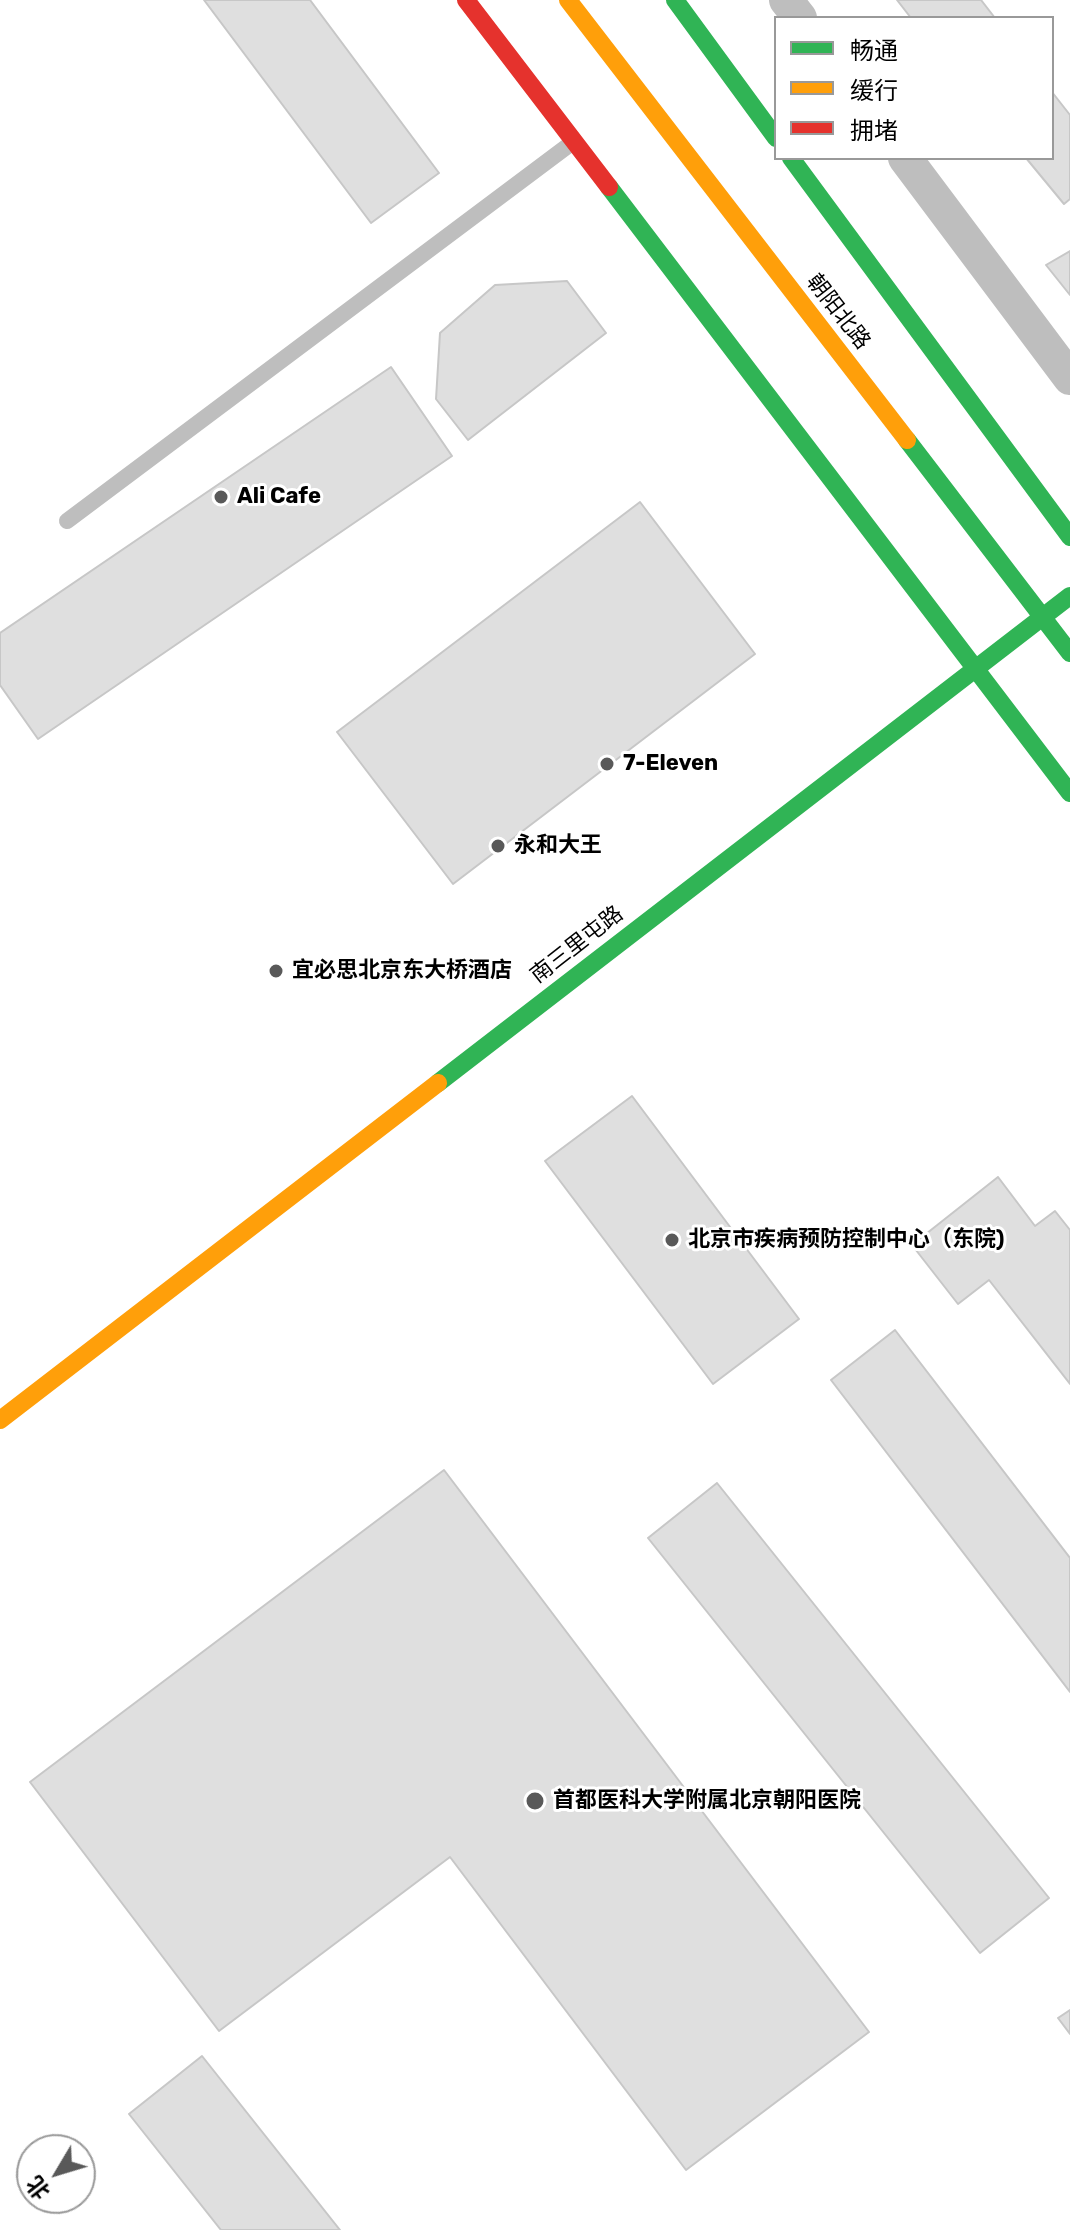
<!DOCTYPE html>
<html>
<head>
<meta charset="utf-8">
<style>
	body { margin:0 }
	#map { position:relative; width:1070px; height:2230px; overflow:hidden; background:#fff; font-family:Rubik,"Noto Sans SC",sans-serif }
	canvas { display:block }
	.legend { position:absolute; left:774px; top:16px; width:280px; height:144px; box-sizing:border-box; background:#fff; border:2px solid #999; margin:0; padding:10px 14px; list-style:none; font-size:24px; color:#000 }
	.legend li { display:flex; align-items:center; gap:16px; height:40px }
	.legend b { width:40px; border:2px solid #999 }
	.north { position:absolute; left:16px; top:2134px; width:80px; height:80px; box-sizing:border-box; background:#fff; border:2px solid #999; border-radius:50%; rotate:232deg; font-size:22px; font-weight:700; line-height:32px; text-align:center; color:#000 }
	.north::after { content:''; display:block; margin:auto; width:28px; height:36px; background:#595959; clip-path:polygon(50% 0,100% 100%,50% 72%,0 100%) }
</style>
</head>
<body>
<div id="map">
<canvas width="1070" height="2230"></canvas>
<ul class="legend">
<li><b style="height:10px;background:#30b455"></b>畅通</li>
<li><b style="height:10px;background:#ff9f0a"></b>缓行</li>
<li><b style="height:10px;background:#e5322d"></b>拥堵</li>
</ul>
<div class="north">北</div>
</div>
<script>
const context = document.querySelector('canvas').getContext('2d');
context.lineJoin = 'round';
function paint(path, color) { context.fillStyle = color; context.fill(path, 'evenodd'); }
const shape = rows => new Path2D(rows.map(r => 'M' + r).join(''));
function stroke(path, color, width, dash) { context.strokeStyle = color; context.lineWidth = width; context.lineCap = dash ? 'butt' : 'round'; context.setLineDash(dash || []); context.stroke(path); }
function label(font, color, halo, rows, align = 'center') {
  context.font = font + ' Rubik,"Noto Sans SC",sans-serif'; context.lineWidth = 6; context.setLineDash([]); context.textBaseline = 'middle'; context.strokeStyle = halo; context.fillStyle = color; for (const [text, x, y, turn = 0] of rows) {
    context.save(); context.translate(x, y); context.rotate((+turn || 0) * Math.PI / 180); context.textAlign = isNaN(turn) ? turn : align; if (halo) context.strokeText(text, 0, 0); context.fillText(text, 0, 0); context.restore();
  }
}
const building = shape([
	[204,0,310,0,439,173,371,223,204,0],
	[897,0,981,0,995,18,911,18,897,0],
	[1052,92,1070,115,1070,199,1064,204,1026,158,1052,158,1052,92],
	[1070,251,1070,295,1046,265,1070,251],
	[567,281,606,333,468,440,436,399,440,333,495,285,567,281],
	[391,367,452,456,38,739,0,685,0,633,391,367],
	[640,502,755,654,453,884,337,732,640,502],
	[632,1096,799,1319,713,1384,545,1161,632,1096],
	[998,1177,1035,1226,1055,1211,1070,1230,1070,1384,989,1280,958,1304,912,1245,998,1177],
	[895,1330,1070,1558,1070,1692,831,1380,895,1330],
	[444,1470,869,2032,686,2170,450,1857,219,2031,30,1782,444,1470],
	[717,1483,1049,1898,980,1953,648,1538,717,1483],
	[1070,2010,1070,2034,1058,2018,1070,2010],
	[202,2056,340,2230,221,2230,129,2114,202,2056]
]);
paint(building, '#dfdfdf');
stroke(building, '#c7c7c7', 2);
stroke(shape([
	[67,521,573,142]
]), '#bebebe', 16);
stroke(shape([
	[786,0,800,18],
	[905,158,1070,378]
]), '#bebebe', 34);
stroke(shape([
	[675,0,776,138],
	[791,158,1070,537],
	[609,187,1070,793],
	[907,440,1070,653],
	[438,1083,1070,596]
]), '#30b455', 18);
stroke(shape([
	[568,0,907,440],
	[0,1420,438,1083]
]), '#ff9f0a', 18);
stroke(shape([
	[466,0,609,187]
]), '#e5322d', 18);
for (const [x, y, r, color] of [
	[221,497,8,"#595959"],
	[607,764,8,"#595959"],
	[498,846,8,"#595959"],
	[276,971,8,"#595959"],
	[672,1240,8,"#595959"],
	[535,1801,10,"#595959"]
]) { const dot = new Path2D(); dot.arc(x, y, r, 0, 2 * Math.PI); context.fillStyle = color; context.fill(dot); stroke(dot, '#fff', 3); }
label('22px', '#000', '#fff', [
	["朝阳北路",838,312,52],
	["南三里屯路",577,945,-38]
]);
label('bold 22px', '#000', '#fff', [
	["Ali Cafe",237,497],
	["7-Eleven",623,764],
	["永和大王",514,846],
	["宜必思北京东大桥酒店",292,971],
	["北京市疾病预防控制中心（东院)",688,1240],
	["首都医科大学附属北京朝阳医院",553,1801]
], 'left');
</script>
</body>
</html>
